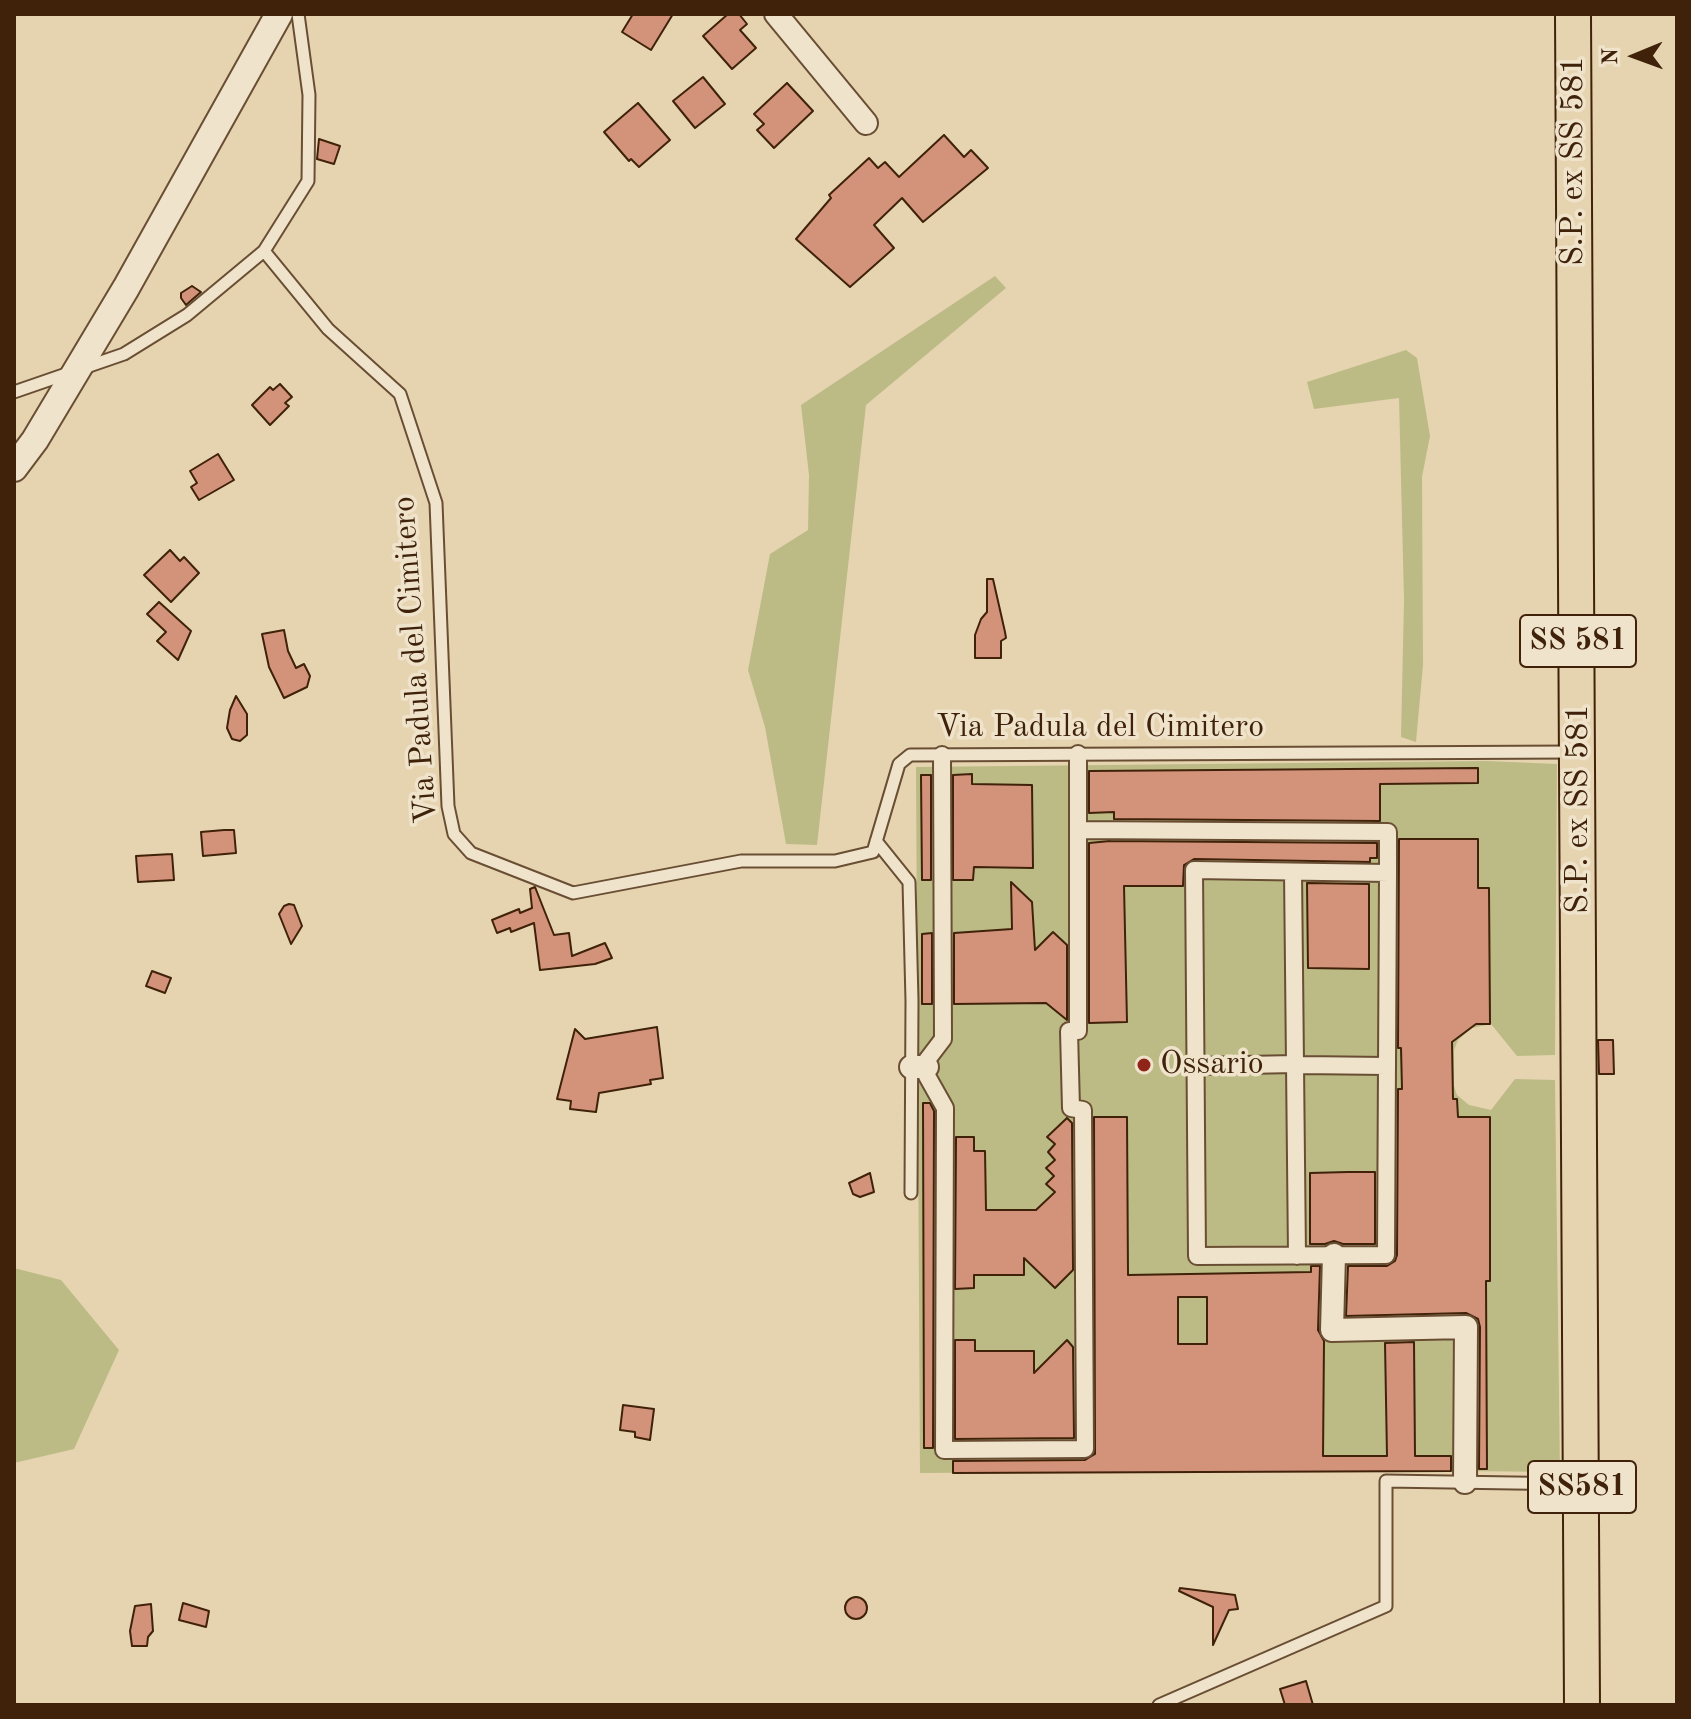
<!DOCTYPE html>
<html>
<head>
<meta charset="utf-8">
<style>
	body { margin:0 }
	#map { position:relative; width:1691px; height:1719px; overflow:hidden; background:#e6d4b0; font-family:"Old Standard TT",serif }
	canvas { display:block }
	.frame { position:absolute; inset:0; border:16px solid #3f2209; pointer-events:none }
	.north { position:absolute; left:1595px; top:16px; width:80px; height:80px; -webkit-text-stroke:6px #efe3cc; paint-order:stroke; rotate:269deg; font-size:22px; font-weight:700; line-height:32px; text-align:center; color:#3f2209 }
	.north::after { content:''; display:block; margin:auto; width:28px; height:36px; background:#3f2209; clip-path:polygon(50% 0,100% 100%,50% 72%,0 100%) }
</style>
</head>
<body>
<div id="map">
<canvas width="1691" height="1719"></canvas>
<div class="frame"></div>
<div class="north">N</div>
</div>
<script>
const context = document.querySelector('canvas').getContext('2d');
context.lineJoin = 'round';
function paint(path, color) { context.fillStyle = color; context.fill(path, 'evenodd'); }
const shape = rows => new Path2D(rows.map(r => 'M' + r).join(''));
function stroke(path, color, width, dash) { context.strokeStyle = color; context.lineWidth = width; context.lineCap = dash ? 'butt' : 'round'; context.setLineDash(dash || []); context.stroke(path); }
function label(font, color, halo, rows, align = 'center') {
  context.font = font + ' "Old Standard TT",serif'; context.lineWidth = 7; context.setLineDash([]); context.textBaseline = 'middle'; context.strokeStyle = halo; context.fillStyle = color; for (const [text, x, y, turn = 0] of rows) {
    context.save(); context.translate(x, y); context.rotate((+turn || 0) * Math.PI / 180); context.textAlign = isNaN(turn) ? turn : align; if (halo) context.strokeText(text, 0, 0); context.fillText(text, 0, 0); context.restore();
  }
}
paint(shape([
	[995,276,1006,288,866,405,817,845,786,844,765,727,748,670,770,554,808,530,809,475,801,405],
	[1406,350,1417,358,1430,436,1422,477,1423,665,1416,742,1401,737,1404,600,1399,398,1314,409,1307,382],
	[1487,761,1557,764,1555,1055,1517,1056,1491,1024,1472,1028,1458,1040,1454,1050,1454,1086,1457,1095,1469,1105,1491,1110,1515,1079,1555,1080,1560,1472,1361,1470,920,1473,916,767],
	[14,1268,61,1280,119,1350,74,1449,14,1463]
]), '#bcbb86');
const building = shape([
	[633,14,673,14,651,50,622,32,633,14],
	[728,14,739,14,747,24,740,30,756,48,732,69,703,36,728,14],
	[703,77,725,104,695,128,673,101,703,77],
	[787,83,813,111,774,148,757,130,764,124,754,114,787,83],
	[638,103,670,140,639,167,631,159,629,161,604,132,638,103],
	[944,135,964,157,971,150,988,168,923,222,902,198,874,225,894,248,850,287,796,239,831,198,829,195,869,158,878,168,885,162,899,177,944,135],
	[319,139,340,146,334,164,317,159,319,139],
	[192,286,201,292,186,305,181,298,181,293,192,286],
	[280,384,292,397,285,403,289,406,270,425,252,405,270,387,273,390,280,384],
	[218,454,234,480,199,500,191,487,197,483,190,471,218,454],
	[170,550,180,561,184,557,199,573,171,602,144,575,170,550],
	[987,579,993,579,1005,632,1006,638,1001,641,1001,658,975,658,975,635,981,619,987,612,987,579],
	[159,602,191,631,178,660,157,641,166,632,147,614,159,602],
	[284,630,288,651,296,668,304,664,310,676,307,687,284,698,269,667,262,634,284,630],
	[236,696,247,714,247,735,240,741,232,739,227,728,230,710,236,696],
	[1478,768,1478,783,1380,784,1380,821,1114,819,1114,812,1089,813,1089,771,1478,768],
	[972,774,972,784,1032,785,1033,868,974,867,973,880,953,880,953,775,972,774],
	[921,775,931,775,931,880,922,880,921,775],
	[224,830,234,830,236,853,203,856,201,832,224,830],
	[1399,839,1478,839,1478,888,1489,888,1490,1024,1476,1024,1452,1042,1453,1099,1457,1099,1458,1117,1490,1117,1490,1281,1486,1281,1487,1469,1479,1469,1480,1327,1478,1319,1466,1313,1346,1316,1348,1266,1387,1266,1395,1261,1397,1255,1398,1089,1402,1089,1401,1048,1398,1048,1399,839],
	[1110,841,1377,843,1377,858,1370,858,1370,862,1194,859,1184,865,1183,886,1124,886,1127,1022,1089,1023,1089,843,1110,841],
	[172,854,174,880,138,882,136,856,172,854],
	[1011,882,1032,902,1035,950,1053,932,1067,945,1067,1020,1046,1003,954,1004,954,933,1012,929,1011,882],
	[1307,883,1369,884,1369,969,1308,968,1307,883],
	[535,887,554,935,569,933,572,956,605,943,612,958,595,964,540,970,534,923,511,932,510,928,497,933,492,920,519,909,520,913,532,908,530,889,535,887],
	[289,904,294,905,302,926,291,944,279,914,284,906,289,904],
	[932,933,932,1004,922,1004,922,934,932,933],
	[152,971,171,978,165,993,146,986,152,971],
	[657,1027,663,1078,650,1080,651,1084,599,1093,596,1112,570,1109,571,1101,557,1099,575,1029,585,1039,657,1027],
	[1598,1040,1613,1040,1614,1074,1599,1074,1598,1040],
	[923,1103,930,1103,934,1111,933,1448,924,1448,923,1103],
	[1094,1117,1127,1117,1128,1275,1311,1272,1311,1266,1320,1266,1318,1330,1324,1341,1323,1456,1387,1456,1385,1343,1414,1342,1415,1456,1451,1456,1451,1471,953,1473,953,1461,1085,1460,1095,1454,1094,1117],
	[1178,1297,1207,1297,1207,1344,1178,1344,1178,1297],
	[1067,1118,1072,1123,1073,1270,1055,1288,1024,1258,1024,1275,974,1275,974,1288,955,1289,956,1137,974,1137,974,1151,985,1151,986,1210,1036,1210,1055,1192,1046,1184,1054,1176,1046,1168,1055,1160,1048,1152,1055,1144,1047,1137,1067,1118],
	[1348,1172,1375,1172,1375,1244,1343,1244,1334,1241,1325,1244,1310,1244,1310,1173,1348,1172],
	[870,1173,874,1192,860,1197,853,1194,849,1183,870,1173],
	[955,1340,975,1340,975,1351,1034,1351,1034,1373,1067,1340,1073,1347,1074,1438,955,1439,955,1340],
	[623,1405,654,1409,650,1440,635,1437,635,1432,620,1430,623,1405],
	[1180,1588,1235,1595,1238,1609,1229,1610,1213,1645,1213,1607,1179,1591,1180,1588],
	'845 1608a11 11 0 1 1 22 0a11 11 0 1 1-22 0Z',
	[183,1603,209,1611,206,1627,179,1620,183,1603],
	[151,1604,153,1631,148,1637,147,1646,132,1646,130,1631,135,1606,151,1604],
	[1306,1681,1313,1705,1285,1705,1280,1689,1306,1681]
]);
paint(building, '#d3937a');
stroke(building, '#3f2209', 2);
const service = shape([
	[298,14,309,95,308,181,264,251,328,329,400,394,436,503,448,806,454,834,471,853,573,893,741,861,835,861,873,852,899,764,910,755,1574,752],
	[14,392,124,354,187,315,264,251],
	[876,841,909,882,912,1001,911,1193],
	[1159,1705,1386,1606,1386,1481,1578,1484]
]);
const pedestrian = shape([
	[942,755,943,1039,927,1060,927,1076,945,1108,944,1450,1085,1449,1083,1110,1071,1108,1069,1031,1078,1031,1078,754],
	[1078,830,1388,832,1388,873],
	[1194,870,1388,873,1386,1255,1197,1256,1194,870],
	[1293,872,1297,1256],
	[1302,1065,1386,1066],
	[1195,1066,1295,1064]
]);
const minor = shape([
	[776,14,866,123],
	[911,1067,927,1067],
	[1334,1255,1332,1330,1466,1327,1465,1482]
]);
const tertiary = shape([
	[14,468,35,440,126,288,279,14]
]);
const primary = shape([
	[1573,14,1582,1705]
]);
stroke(service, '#694e33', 15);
stroke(pedestrian, '#694e33', 20);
stroke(minor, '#694e33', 26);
stroke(tertiary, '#694e33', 30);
stroke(primary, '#3f2209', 38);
stroke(service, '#efe3cc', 11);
stroke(pedestrian, '#efe3cc', 16);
stroke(minor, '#efe3cc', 22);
stroke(tertiary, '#efe3cc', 26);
stroke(primary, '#e6d4b0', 34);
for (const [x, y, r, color] of [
	[1144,1065,8,"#8f2418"]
]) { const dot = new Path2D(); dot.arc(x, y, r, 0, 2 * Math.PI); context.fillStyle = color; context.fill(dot); stroke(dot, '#efe3cc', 3); }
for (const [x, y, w] of [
	[1578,641,116],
	[1582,1487,108]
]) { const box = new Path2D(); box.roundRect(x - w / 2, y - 26, w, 52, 6); context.fillStyle = '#efe3cc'; context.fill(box); stroke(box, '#3f2209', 2); }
label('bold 30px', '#3f2209', null, [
	["SS 581",1578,641],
	["SS581",1582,1487]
]);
label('32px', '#3f2209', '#efe3cc', [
	["S.P. ex SS 581",1574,161,-90],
	["Via Padula del Cimitero",416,660,-94],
	["Via Padula del Cimitero",1100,728],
	["S.P. ex SS 581",1579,809,-90]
]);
label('32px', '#3f2209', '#efe3cc', [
	["Ossario",1160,1065]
], 'left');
</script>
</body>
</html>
